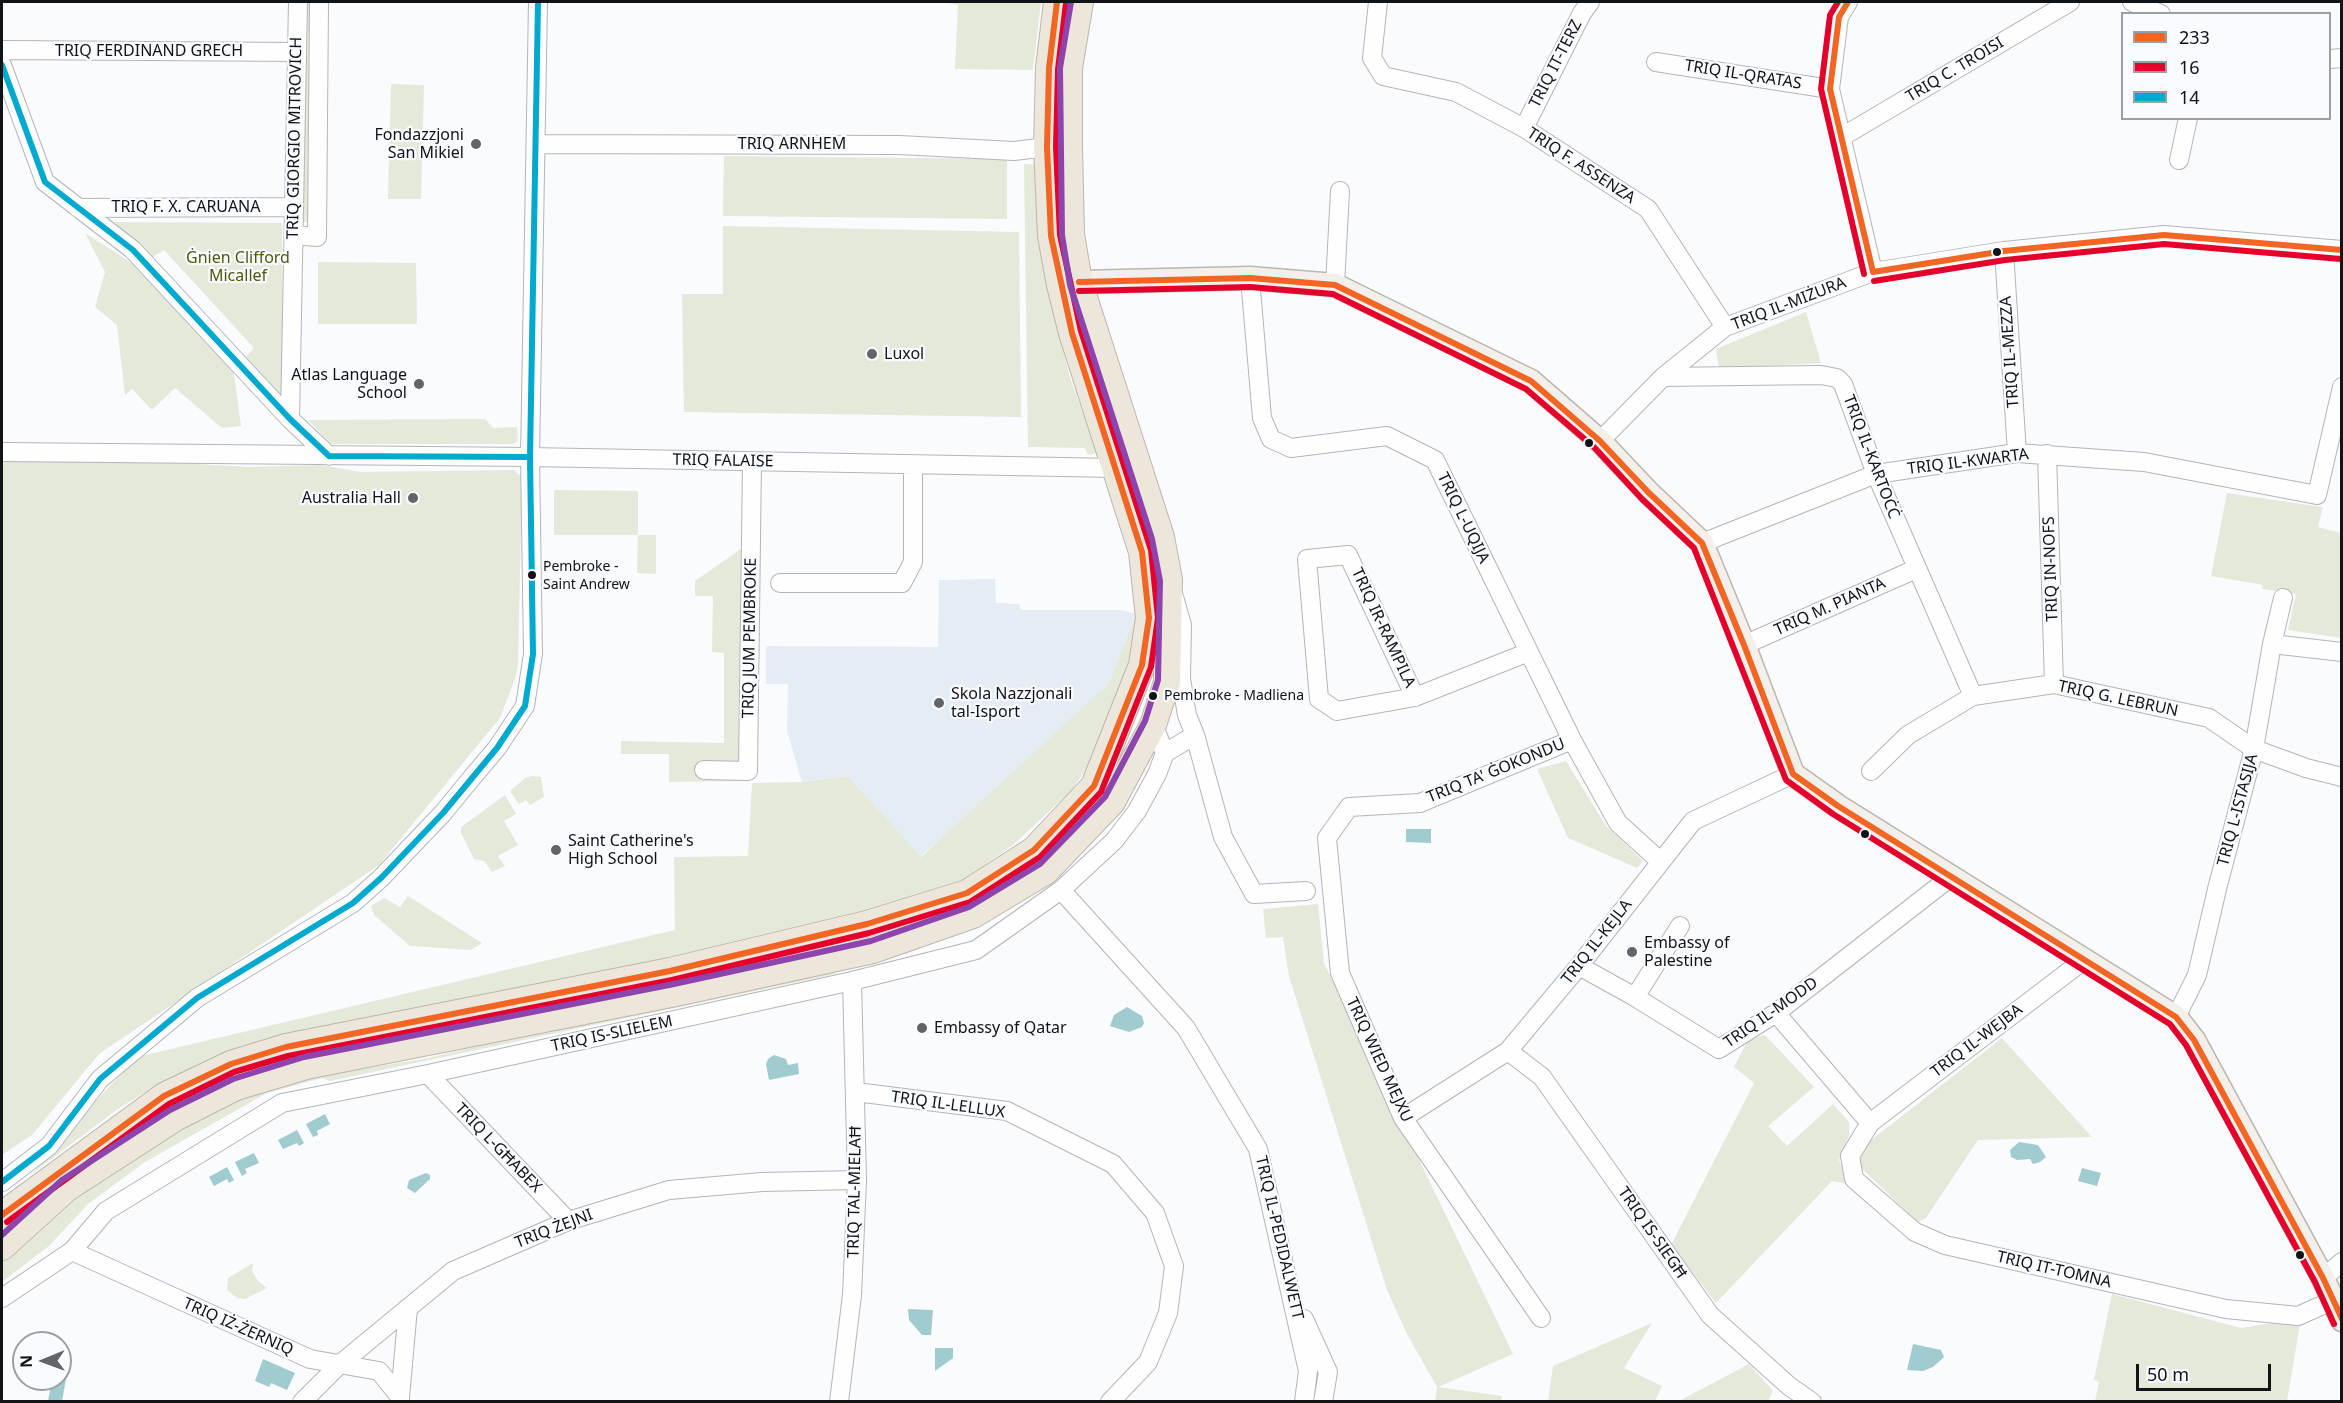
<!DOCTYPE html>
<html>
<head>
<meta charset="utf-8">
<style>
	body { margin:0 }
	#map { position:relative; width:2343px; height:1403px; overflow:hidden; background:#f9fbfe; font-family:"Noto Sans",sans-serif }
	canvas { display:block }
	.frame { position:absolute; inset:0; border:3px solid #111417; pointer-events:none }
	.legend { position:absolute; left:2121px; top:12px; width:210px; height:108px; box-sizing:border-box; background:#f8fbff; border:2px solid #9c9fa2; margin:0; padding:8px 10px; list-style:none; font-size:18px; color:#111417 }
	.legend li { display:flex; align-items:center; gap:12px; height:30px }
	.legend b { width:30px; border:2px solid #9c9fa2 }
	.north { position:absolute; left:12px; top:1331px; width:60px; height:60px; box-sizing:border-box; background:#f8fbff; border:2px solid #9c9fa2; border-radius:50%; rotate:269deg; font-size:16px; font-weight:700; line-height:24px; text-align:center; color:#111417 }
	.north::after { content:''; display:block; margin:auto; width:21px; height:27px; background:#626568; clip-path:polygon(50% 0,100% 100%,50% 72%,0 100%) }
	.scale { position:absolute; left:2136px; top:1364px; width:135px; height:27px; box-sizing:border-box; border:3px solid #111417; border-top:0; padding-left:8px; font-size:18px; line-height:21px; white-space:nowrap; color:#111417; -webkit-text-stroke:4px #f8fbff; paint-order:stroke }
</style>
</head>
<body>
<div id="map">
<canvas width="2343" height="1403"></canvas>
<div class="frame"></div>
<ul class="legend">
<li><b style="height:8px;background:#f26522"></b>233</li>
<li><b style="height:8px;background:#e4002b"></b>16</li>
<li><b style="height:8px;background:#00a9ce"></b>14</li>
</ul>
<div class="north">N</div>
<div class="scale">50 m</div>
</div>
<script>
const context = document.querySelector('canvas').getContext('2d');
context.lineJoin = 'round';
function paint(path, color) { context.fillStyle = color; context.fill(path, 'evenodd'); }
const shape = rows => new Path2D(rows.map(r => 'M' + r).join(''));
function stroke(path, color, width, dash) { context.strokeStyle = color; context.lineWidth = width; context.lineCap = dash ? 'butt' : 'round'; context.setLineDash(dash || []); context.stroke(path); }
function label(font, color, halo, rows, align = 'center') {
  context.font = font + ' "Noto Sans",sans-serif'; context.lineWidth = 4.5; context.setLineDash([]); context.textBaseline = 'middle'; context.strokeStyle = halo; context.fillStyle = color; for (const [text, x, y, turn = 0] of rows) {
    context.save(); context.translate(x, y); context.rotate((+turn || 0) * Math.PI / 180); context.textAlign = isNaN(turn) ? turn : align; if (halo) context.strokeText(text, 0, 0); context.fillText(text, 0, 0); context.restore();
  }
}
paint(shape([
	[995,579,996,603,1019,604,1021,610,1121,610,1136,614,1109,683,1072,722,920,857,848,776,802,782,787,731,788,684,766,684,766,646,938,647,939,580]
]), '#e5edf4');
paint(shape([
	[303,2,317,2,315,222,301,222],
	[947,2,1041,2,1033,70,955,69,958,5,947,3],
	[391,84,424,85,421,199,388,199],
	[724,156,1007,159,1007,219,723,216],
	[1024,164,1039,165,1053,309,1070,378,1098,453,1088,455,1085,448,1028,447],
	[114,222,282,223,283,397,244,359,254,348,164,250,151,258],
	[723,226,1019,232,1021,417,684,412,682,294,723,294],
	[85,233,135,265,233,367,241,426,222,428,175,388,152,410,132,389,125,395,117,325,95,307,105,272],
	[318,262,416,263,417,324,318,324],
	[1806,312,1821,363,1719,368,1716,349],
	[485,419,493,428,517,427,518,441,513,444,331,444,308,420],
	[2,453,249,467,321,465,360,472,514,470,522,477,518,665,516,676,500,718,379,865,99,1054,32,1135,2,1155],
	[554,490,638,491,638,535,656,535,656,574,637,573,638,535,554,535],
	[2227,493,2323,507,2318,527,2341,533,2341,638,2288,630,2296,594,2262,589,2263,585,2211,576],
	[745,546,743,781,669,782,669,754,621,754,621,741,724,743,724,653,712,652,713,596,695,596,695,581],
	[1136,614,1129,669,1111,733,1071,791,1013,845,957,884,881,910,682,955,263,1044,224,1055,153,1087,115,1111,29,1176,60,1146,81,1117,137,1057,675,930,674,857,748,856,752,783,802,782,848,776,921,857,1109,683],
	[1566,761,1606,826,1643,861,1637,868,1568,838,1537,769],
	[532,776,541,777,544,797,530,805,526,800,519,804,510,791,525,778],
	[505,795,516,814,504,821,518,845,498,856,505,866,492,872,484,861,474,859,461,833,461,827],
	[408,896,482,943,471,950,410,946,374,915,371,906,384,898,400,907],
	[1318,904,1324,963,1513,1354,1438,1387,1502,1396,1501,1401,1435,1401,1437,1387,1407,1334,1387,1290,1289,976,1283,937,1266,938,1263,909],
	[834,958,835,974,330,1081,322,1078,267,1093,145,1162,88,1204,49,1246,2,1282,2,1258,79,1194,214,1108,284,1082,428,1058],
	[1765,1035,1814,1087,1768,1126,1787,1146,1833,1104,1849,1122,1849,1136,1839,1160,1847,1184,1832,1181,1716,1303,1671,1245,1754,1083,1734,1067,1748,1040],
	[2002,1038,2092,1137,1978,1140,1926,1218,1918,1222,1858,1165,1866,1144],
	[253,1263,252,1271,258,1281,267,1288,245,1299,237,1298,227,1290,228,1278],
	[2112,1294,2241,1328,2301,1318,2287,1401,2095,1401,2099,1382,2094,1380],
	[1652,1323,1624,1368,1662,1386,1655,1401,1548,1401,1553,1366],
	[1749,1364,1773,1391,1768,1401,1679,1401]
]), '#e5e9da');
paint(shape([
	[1406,829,1431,829,1431,843,1406,842],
	[1127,1007,1142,1016,1144,1023,1142,1027,1129,1032,1110,1026,1114,1015],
	[774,1055,786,1059,788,1065,798,1063,799,1074,769,1080,766,1064,768,1059],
	[325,1114,330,1124,317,1131,318,1135,313,1137,306,1124],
	[297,1130,304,1143,299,1146,297,1143,283,1149,278,1140],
	[2019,1142,2038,1145,2046,1157,2040,1162,2033,1164,2030,1159,2017,1160,2011,1157,2010,1150],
	[254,1153,259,1163,245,1169,247,1173,242,1176,235,1162],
	[227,1167,234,1180,229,1183,227,1179,214,1186,209,1177],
	[2082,1168,2101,1173,2097,1186,2078,1181],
	[426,1173,430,1175,430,1179,415,1193,407,1188,409,1180],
	[908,1309,933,1310,931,1335,922,1335,909,1320],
	[1913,1344,1941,1350,1944,1357,1933,1367,1923,1371,1907,1370],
	[935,1348,953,1348,953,1358,935,1371],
	[263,1359,295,1373,287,1390,271,1383,269,1387,255,1381],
	[60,1373,67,1374,62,1401,48,1401,52,1379,60,1379]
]), '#a0cbcf');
const minor = shape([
	[1378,2,1372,58,1383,76,1456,92,1524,128,1648,209,1725,327],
	[1848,2,1839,17,1830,89,1873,272],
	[2132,2,2161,14],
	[2,50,297,52],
	[2330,59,2342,58],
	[1656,62,1830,89],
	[2,65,45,182,133,250,290,419,329,456],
	[1524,128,1582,13,1590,2],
	[1840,138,2070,2],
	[536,144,899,145,1014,151,1047,147],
	[2179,160,2188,118],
	[78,208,294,207],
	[294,235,317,237,319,2],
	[2004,251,2017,453],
	[1250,278,1262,418,1271,439,1291,448,1387,436,1435,460,1572,740,1618,823,1660,861],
	[1335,285,1340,191],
	[1663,377,1821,375,1837,378,1843,384,1876,474,1973,696],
	[290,419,298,2],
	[1600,441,1663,377,1725,327,1873,272,2004,251,2164,235,2342,250],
	[2,452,530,457,1116,468],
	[2047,454,2054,684],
	[1702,543,1876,474,2017,453,2144,462,2317,495,2342,387],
	[780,583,902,583,913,562,913,465],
	[1174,597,1182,625,1181,679,1187,715,1195,735,1223,837,1254,894,1306,891],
	[2272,644,2342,652],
	[1744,645,1916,569],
	[1415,697,1348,555,1307,559,1319,699,1337,711,1415,697,1529,652],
	[1165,753,1195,735],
	[704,770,748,771,752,462],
	[1871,771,1908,735,1973,696,2054,684,2209,718,2254,749,2306,768,2342,777],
	[1061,890,1186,1028,1258,1149,1308,1371,1304,1402],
	[2084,960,1870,1123,1850,1156,1854,1179,1915,1232,1945,1245,2226,1309,2298,1316,2334,1300],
	[1579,966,1635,997,1719,1049,1776,1013,1952,876],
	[1635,997,1680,926],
	[1776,1013,1870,1123],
	[2176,1017,2197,975,2218,885,2254,749,2272,644,2283,598],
	[1508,1051,1542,1077,1710,1315,1789,1386,1812,1402],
	[428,1074,568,1221],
	[856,1092,1007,1111,1113,1164,1155,1213,1174,1266,1168,1313,1148,1362,1110,1402],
	[1403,1118,1508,1051,1579,966,1693,821,1793,774],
	[2,1182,49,1146,100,1079,197,998,353,903,381,878,443,813,470,780,497,748,525,706,533,654,530,457,538,2],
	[72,1251,310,1359,379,1371,400,1397,400,1402],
	[2323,1278,2342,1262],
	[2,1298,72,1251,106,1211,282,1103,428,1074,852,981,976,950,1061,890,1114,841,1137,811,1157,774,1165,753,1153,725],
	[1541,1318,1403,1118,1340,973,1327,838,1349,807,1420,803,1572,740],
	[1304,1319,1328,1372,1323,1402],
	[400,1397,408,1308],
	[302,1402,339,1365,453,1271,568,1221,669,1190,762,1182,857,1180],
	[839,1402,852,1295,857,1180,852,981]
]);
const major = shape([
	[1079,282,1250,278,1335,285,1531,381,1600,441,1648,492,1702,543,1744,645,1793,774,1838,806,2176,1017,2194,1040,2323,1278,2342,1320]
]);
const highway = shape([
	[2,1215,164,1096,231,1064,286,1047,670,971,867,924,967,893,1034,850,1094,786,1142,665,1149,618,1142,552,1072,333,1060,285,1051,236,1047,147,1049,68,1057,2],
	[2,1247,67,1188,175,1118,236,1087,306,1066,676,993,873,950,973,915,1046,871,1112,802,1153,725,1167,682,1169,580,1161,537,1079,282,1071,234,1069,147,1069,68,1080,2]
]);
stroke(minor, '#b3b5b8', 20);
stroke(major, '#bcb6ac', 25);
stroke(highway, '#bcb6ac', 28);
stroke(minor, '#fefeff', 18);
stroke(major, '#f3efea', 22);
stroke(highway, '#ece6db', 26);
stroke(shape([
	[1848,2,1839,17,1830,89,1873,272],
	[1873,272,2004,251,2164,235,2342,250],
	[1079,282,1250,278,1335,285,1531,381,1600,441,1648,492,1702,543,1744,645,1793,774,1838,806,2176,1017,2194,1040,2323,1278,2342,1319],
	[2,1215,164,1096,231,1064,286,1047,670,971,867,924,967,893,1034,850,1094,786,1142,665,1149,618,1142,552,1072,333,1051,236,1047,147,1049,68,1057,2]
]), '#f26522', 6);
stroke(shape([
	[1838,2,1830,15,1821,89,1864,274],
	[1874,281,2005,260,2164,244,2341,259],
	[1079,291,1250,287,1333,294,1526,389,1594,447,1642,499,1694,548,1786,780,1833,814,2170,1024,2186,1045,2315,1282,2334,1324],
	[7,1222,169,1104,234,1072,288,1056,672,980,869,933,970,902,1040,857,1101,792,1151,667,1158,618,1151,550,1081,331,1060,235,1056,147,1058,69,1066,3]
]), '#e4002b', 6);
stroke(shape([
	[2,65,45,182,133,250,290,419,329,456],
	[329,456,530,457],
	[2,1182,49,1146,100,1079,197,998,353,903,381,878,443,813,497,748,525,706,533,654,530,457,538,2]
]), '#00a9ce', 6);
stroke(shape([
	[2,1235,62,1180,170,1110,233,1079,304,1057,674,984,871,941,969,907,1040,864,1105,797,1145,721,1158,680,1160,581,1152,539,1070,285,1062,235,1060,68,1071,2]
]), '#8e44ad', 6);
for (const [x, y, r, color] of [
	[476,144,6,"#626568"],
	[1997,252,5,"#111417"],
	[872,354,6,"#626568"],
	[419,384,6,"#626568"],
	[1589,443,5,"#111417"],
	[413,498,6,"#626568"],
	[532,575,5,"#111417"],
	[1153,696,5,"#111417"],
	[939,703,6,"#626568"],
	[1865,834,5,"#111417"],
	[556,850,6,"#626568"],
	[1632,952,6,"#626568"],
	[922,1028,6,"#626568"],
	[2300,1255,5,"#111417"]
]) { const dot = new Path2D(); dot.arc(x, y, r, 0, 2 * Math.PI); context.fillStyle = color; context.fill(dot); stroke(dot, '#f8fbff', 2); }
label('14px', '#111417', '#f8fbff', [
	["Pembroke -",543,567],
	["Saint Andrew",543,585],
	["Pembroke - Madliena",1164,696]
], 'left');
label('16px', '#111417', '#f8fbff', [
	["TRIQ FERDINAND GRECH",149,51],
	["TRIQ IT-TERZ",1556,64,-63],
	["TRIQ C. TROISI",1955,70,-31],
	["TRIQ IL-QRATAS",1743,75,9],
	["TRIQ GIORGIO MITROVICH",295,138,-89],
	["TRIQ ARNHEM",792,144],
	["TRIQ F. ASSENZA",1581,166,33],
	["TRIQ F. X. CARUANA",186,207],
	["TRIQ IL-MIŻURA",1789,304,-21],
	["TRIQ IL-MEZZA",2010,352,-94],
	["TRIQ IL-KARTOĊĊ",1871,457,69],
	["TRIQ FALAISE",723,461,1],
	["TRIQ IL-KWARTA",1968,462,-7],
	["TRIQ L-UQIJA",1463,518,64],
	["TRIQ IN-NOFS",2051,569,-92],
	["TRIQ M. PIANTA",1830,607,-24],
	["TRIQ IR-RAMPILA",1383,628,65],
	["TRIQ JUM PEMBROKE",750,638,-89],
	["TRIQ G. LEBRUN",2118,699,12],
	["TRIQ TA' ĠOKONDU",1496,771,-22],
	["TRIQ L-ISTASIJA",2238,810,-75],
	["TRIQ IL-KEJLA",1597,942,-52],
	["TRIQ IL-MODD",1771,1013,-35],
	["TRIQ IS-SLIELEM",612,1034,-12],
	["TRIQ IL-WEJBA",1977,1041,-37],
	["TRIQ WIED MEJXU",1379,1060,65],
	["TRIQ IL-LELLUX",948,1105,8],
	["TRIQ L-GĦABEX",498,1148,46],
	["TRIQ TAL-MIELAĦ",855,1192,-89],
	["TRIQ ŻEJNI",554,1229,-21],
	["TRIQ IS-SIEGĦ",1652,1233,55],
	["TRIQ IL-PEDIDALWETT",1279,1238,77],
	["TRIQ IT-TOMNA",2054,1270,13],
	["TRIQ IŻ-ŻERNIQ",238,1327,24]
]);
label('16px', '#111417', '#f8fbff', [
	["Fondazzjoni",464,135,"right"],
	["San Mikiel",464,153,"right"],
	["Luxol",884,354],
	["Atlas Language",407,375,"right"],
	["School",407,393,"right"],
	["Australia Hall",401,498,"right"],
	["Skola Nazzjonali",951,694],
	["tal-Isport",951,712],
	["Saint Catherine's",568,841],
	["High School",568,859],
	["Embassy of",1644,943],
	["Palestine",1644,961],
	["Embassy of Qatar",934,1028]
], 'left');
label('16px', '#50580e', '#f8fbff', [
	["Ġnien Clifford",238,258],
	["Micallef",238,276]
]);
</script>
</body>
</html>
